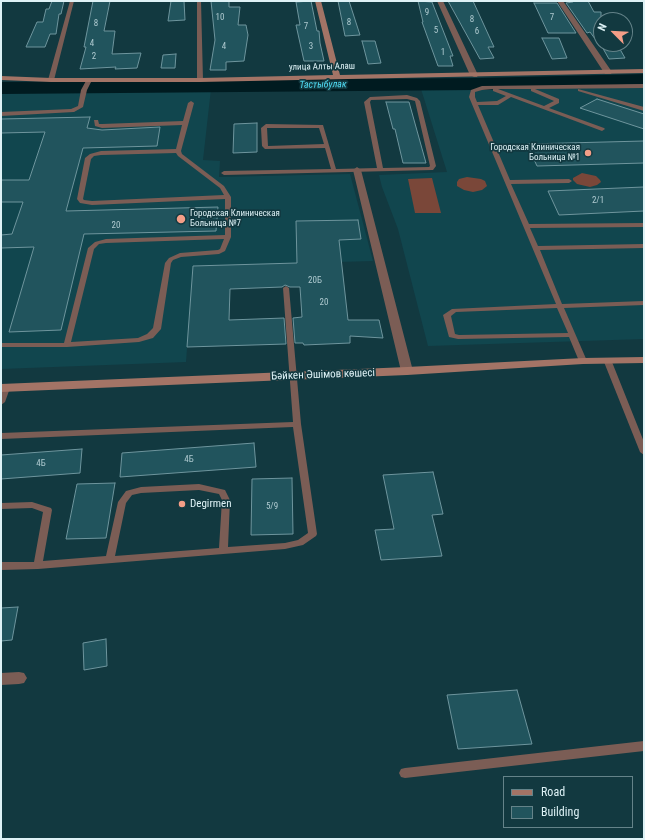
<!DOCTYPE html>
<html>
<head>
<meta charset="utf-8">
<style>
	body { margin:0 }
	#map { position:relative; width:645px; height:840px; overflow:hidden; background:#123940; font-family:"Roboto Condensed",sans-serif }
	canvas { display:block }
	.frame { position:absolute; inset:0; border:2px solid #def2f6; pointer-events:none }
	.legend { position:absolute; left:503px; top:776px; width:130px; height:52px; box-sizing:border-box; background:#123940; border:1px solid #648389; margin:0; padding:5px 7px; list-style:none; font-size:12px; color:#def2f6 }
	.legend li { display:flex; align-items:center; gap:8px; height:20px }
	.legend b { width:20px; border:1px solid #648389 }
	.north { position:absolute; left:593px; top:12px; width:40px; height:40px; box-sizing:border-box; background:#123940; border:1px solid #648389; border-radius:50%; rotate:294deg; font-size:11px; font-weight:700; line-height:16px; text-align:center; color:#def2f6 }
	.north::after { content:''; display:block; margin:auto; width:14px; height:18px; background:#f49e87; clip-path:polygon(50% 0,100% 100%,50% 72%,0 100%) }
</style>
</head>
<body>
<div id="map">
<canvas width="645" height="840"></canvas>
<div class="frame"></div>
<ul class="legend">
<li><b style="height:5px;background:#a37466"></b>Road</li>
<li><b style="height:11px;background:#21545d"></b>Building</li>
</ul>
<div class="north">N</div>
</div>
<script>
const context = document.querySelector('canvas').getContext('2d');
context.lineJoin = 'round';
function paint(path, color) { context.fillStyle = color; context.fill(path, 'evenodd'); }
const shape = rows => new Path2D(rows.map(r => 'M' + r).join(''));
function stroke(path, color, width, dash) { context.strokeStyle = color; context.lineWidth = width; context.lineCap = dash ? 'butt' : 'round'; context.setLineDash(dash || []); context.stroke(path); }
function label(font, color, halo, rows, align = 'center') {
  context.font = font + ' "Roboto Condensed",sans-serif'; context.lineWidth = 3.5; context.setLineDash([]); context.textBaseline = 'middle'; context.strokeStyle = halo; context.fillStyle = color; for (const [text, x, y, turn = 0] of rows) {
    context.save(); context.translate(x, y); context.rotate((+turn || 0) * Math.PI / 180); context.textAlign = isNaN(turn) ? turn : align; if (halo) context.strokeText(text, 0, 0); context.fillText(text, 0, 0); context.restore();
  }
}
paint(shape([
	[644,83,644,339,428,346,398,229,382,187,379,175,447,172,421,89],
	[211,89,203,160,220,161,219,177,350,174,373,261,193,266,186,362,1,369,1,92]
]), '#11464e');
paint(shape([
	[582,173,596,176,600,180,601,182,597,185,590,187,577,184,573,180,573,178],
	[467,177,481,179,485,181,487,186,482,190,473,192,464,190,457,186,457,182,459,179],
	[432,178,441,213,415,213,408,179]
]), '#7a4739');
paint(shape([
	[644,74,644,84,477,90,1,94,1,82,477,78,644,74]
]), '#001b20');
const building = shape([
	[52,1,64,1,61,14,59,14,56,34,50,34,45,47,26,47,37,22,43,22,46,9,49,9,52,1],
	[93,1,110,1,104,31,115,31,112,54,141,53,137,68,115,69,116,67,80,69,86,47,84,47,93,1],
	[171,1,184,1,185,20,168,21,171,1],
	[211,1,229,1,229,7,240,7,238,25,246,25,248,35,244,61,226,62,226,70,210,70,215,40,211,1],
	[311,1,317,31,319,31,320,43,324,61,304,61,296,25,300,25,296,2,311,1],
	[338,1,349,1,360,35,345,36,338,1],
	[418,1,432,2,453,56,450,56,453,66,438,66,422,22,423,22,418,1],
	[448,1,473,1,494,47,488,47,494,58,480,59,448,1],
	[572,1,588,1,594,12,601,12,601,44,617,44,625,58,609,59,601,45,601,47,590,32,587,33,566,3,573,2,572,1],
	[534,3,557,3,576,33,548,33,534,3],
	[542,38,559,38,567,58,552,59,542,38],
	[362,41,375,41,381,63,368,64,362,41],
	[176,54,175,68,161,68,163,55,176,54],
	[597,99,644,114,644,129,580,108,597,99],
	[386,102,409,102,426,163,403,163,395,129,393,129,386,102],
	[90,117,87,128,102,130,160,127,157,146,83,148,66,211,218,207,216,231,84,234,61,330,9,332,34,247,1,248,1,235,12,234,23,202,1,202,1,180,29,180,45,132,1,133,1,119,90,117],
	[257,123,257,152,233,153,234,124,257,123],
	[644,141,644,163,537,166,527,144,644,141],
	[644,187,644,211,559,215,548,191,644,187],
	[358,220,361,239,339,240,348,320,379,320,383,338,350,336,350,343,304,345,303,343,295,343,293,318,302,317,300,287,290,287,285,285,282,287,230,289,229,320,284,318,286,344,187,347,193,266,297,263,296,221,358,220],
	[254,443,256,467,120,477,122,453,254,443],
	[82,449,80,473,1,479,1,455,82,449],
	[433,472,443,514,432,515,442,556,381,560,375,530,394,529,383,475,433,472],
	[292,478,293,534,251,535,252,479,292,478],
	[115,483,106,538,66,539,77,484,115,483],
	[18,607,12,640,1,641,1,608,18,607],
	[106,639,107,666,84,670,83,643,106,639],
	[517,690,532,744,458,749,447,695,517,690]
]);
paint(building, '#21545d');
stroke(building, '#6e959d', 1);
paint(shape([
	[70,1,74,1,54,80,51,82,48,80,70,1],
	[197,1,201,1,203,80,200,82,197,80,197,1],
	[87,79,92,80,87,90,83,107,74,112,1,116,1,112,71,109,78,106,81,90,87,79],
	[644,84,644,88,535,89,559,99,559,103,549,108,604,128,605,129,602,131,511,97,498,105,478,105,510,180,569,179,572,181,569,183,511,184,529,224,644,223,644,227,530,228,538,246,644,244,644,248,540,250,562,304,644,301,644,305,564,308,587,361,583,363,579,361,569,337,458,339,449,337,443,315,452,309,556,304,469,97,471,90,482,86,644,84],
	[493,89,493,91,506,96,497,101,477,102,475,97,475,92,482,90,493,89],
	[498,89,531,89,531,91,554,101,544,106,498,89],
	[557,308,568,333,459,335,455,334,451,316,456,312,557,308],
	[578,89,644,107,644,111,578,91,578,89],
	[407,95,417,98,420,101,436,166,433,170,224,175,221,173,224,171,331,169,325,148,265,149,262,146,261,128,266,124,323,125,336,169,377,168,364,102,370,97,407,95],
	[407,99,415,101,430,166,429,167,383,168,370,102,371,100,407,99],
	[267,128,319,128,324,144,268,146,267,128],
	[191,101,194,103,181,151,182,154,224,186,231,197,231,237,225,251,219,254,181,257,173,260,171,263,161,329,153,338,139,342,67,347,1,347,1,343,64,343,88,248,95,242,106,239,225,235,225,199,92,205,80,203,77,199,85,158,90,154,101,151,176,149,182,125,102,128,95,126,94,120,98,120,99,124,102,124,183,121,188,103,191,101],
	[176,153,178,156,220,188,224,195,92,201,84,200,83,199,91,159,94,156,101,155,176,153],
	[224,239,220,249,218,250,180,253,169,258,165,263,153,328,147,334,138,338,71,342,94,249,99,244,106,243,224,239],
	[286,286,289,288,301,424,317,534,316,536,303,545,285,549,38,569,1,570,1,562,34,562,43,512,32,508,1,509,1,503,32,502,51,508,52,510,43,561,106,556,118,502,126,491,141,487,199,484,225,490,230,500,228,547,285,543,298,540,308,533,293,427,1,439,1,433,293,422,283,288,286,286],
	[199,490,219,494,222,500,219,548,115,556,126,503,132,495,141,493,199,490],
	[605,360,608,360,612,362,644,442,644,455,640,452,604,362,605,360],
	[3,386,9,386,10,388,5,402,1,405,1,391,3,386],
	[644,741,644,751,405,778,401,777,399,773,401,769,405,768,644,741]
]), '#7b5d55');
paint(shape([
	[437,1,443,1,478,75,477,77,474,77,470,75,437,1],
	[557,1,563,1,612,72,611,74,605,74,557,1],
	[357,167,361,170,413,371,411,373,407,375,403,373,401,371,353,170,357,167],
	[19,672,24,673,27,678,24,683,19,684,1,685,1,673,19,672]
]), '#7b5d55');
paint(shape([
	[315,1,321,1,340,75,644,69,644,73,200,82,51,82,1,80,1,76,51,78,200,78,333,75,315,1],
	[644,357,644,363,583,364,407,375,1,392,1,384,407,367,583,358,644,357]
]), '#a37466');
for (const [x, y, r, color] of [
	[588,153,4,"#f49e87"],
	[181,219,5,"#f49e87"],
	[182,504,4,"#f49e87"]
]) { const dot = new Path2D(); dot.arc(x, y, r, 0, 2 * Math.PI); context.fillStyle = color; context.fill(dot); stroke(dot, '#123940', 1.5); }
label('9px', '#afcad0', null, [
	["9",427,13],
	["10",220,18],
	["7",552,18],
	["8",472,20],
	["8",349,23],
	["8",96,24],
	["7",306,27],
	["5",436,31],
	["6",477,32],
	["4",92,44],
	["4",224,47],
	["3",311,47],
	["1",443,53],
	["2",94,57],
	["2/1",598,201],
	["20",116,226],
	["20Б",315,281],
	["20",324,303],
	["4Б",189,460],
	["4Б",41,464],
	["5/9",272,507]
]);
label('9px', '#def2f6', '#123940', [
	["улица Алты Алаш",322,67,-1]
]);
label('9px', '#def2f6', '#123940', [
	["Городская Клиническая",580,148],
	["Больница №1",580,158],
	["Городская Клиническая",190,214,"left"],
	["Больница №7",190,224,"left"]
], 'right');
label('italic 10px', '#51dff7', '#123940', [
	["Тастыбулак",323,85,-1]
]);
label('11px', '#def2f6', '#123940', [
	["Бәйкен Әшімов көшесі",323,375,-2]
]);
label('11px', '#def2f6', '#123940', [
	["Degirmen",190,504]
], 'left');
</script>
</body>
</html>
